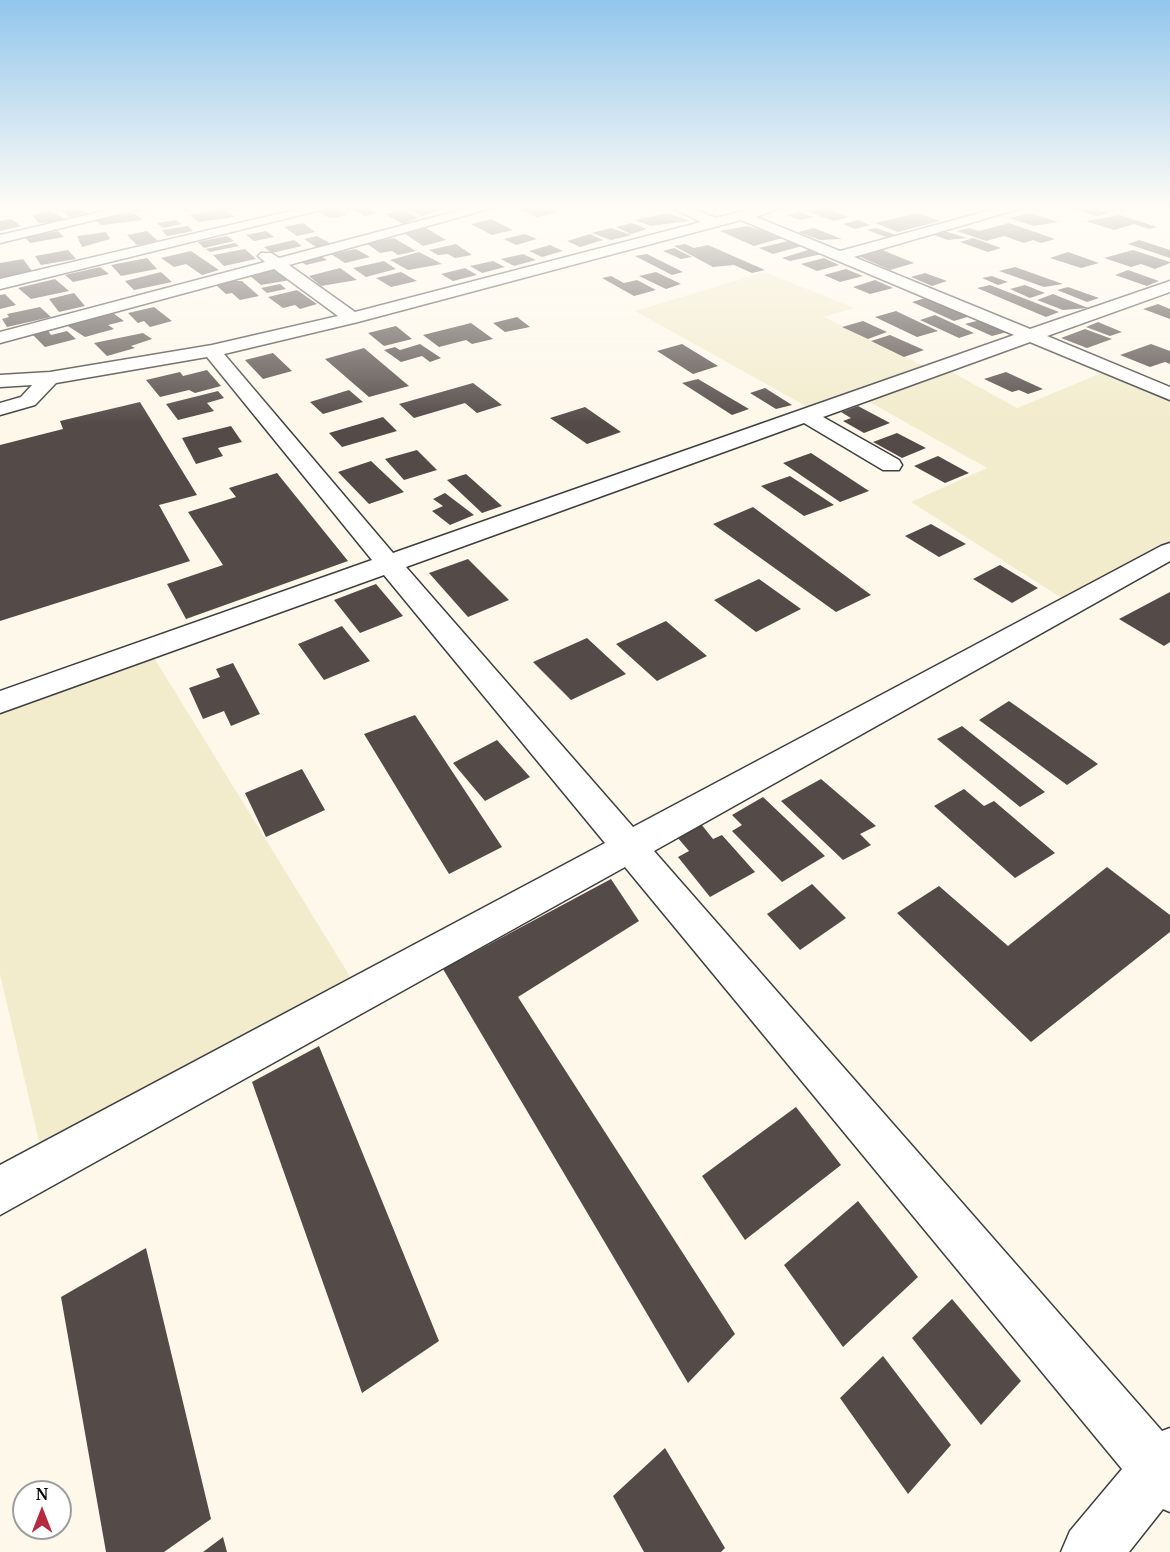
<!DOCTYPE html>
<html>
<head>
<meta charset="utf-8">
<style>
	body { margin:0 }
	#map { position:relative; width:1170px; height:1552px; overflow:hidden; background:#fef8eb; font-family:"Noto Serif",serif }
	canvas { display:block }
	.north { position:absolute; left:12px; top:1480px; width:60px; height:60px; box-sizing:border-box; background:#fff; border:2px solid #9d9d9d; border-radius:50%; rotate:0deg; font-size:16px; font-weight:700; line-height:24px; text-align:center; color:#0b0b0b }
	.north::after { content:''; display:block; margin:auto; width:21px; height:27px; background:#b52a40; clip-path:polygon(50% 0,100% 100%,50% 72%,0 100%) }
</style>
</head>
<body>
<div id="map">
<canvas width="1170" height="1552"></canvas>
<div class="north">N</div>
</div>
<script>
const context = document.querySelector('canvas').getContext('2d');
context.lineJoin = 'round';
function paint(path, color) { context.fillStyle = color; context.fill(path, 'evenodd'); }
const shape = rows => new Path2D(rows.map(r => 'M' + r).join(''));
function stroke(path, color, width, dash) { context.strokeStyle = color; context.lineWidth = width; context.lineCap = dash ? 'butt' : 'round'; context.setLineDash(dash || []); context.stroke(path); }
paint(shape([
	[765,272,854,308,824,317,924,366,813,410,635,311],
	[948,370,1017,408,1104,372,1170,400,1170,544,1068,602,911,502,987,468,866,400],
	[153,656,354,983,42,1154,0,974,0,712]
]), '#f2ebcc');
paint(shape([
	[348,206,363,206,376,213,365,216],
	[414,206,441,206,445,209,422,216,404,208],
	[529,206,557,206,557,207,550,209,555,213,537,217,520,208],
	[1088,206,1109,213,1096,216,1067,207],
	[78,208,87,213,70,217,62,211],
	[336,208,347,215,330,218,319,212],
	[825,208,849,217,834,221,806,211],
	[224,209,235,217,198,222,190,215],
	[403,210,418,218,403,224,385,214],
	[51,211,67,221,39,223,32,215],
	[800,212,813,217,800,220,787,215],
	[134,213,143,220,101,225,96,220],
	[668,213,689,221,651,226,635,220],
	[917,213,940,221,898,232,875,223],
	[1030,213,1058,222,1034,226,1009,218],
	[1120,215,1157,227,1149,229,1134,224,1114,230,1086,221],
	[11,219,21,226,0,231,0,221],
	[491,219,513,230,492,235,471,224],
	[176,220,182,224,163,228,157,223],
	[858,220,870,225,855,229,843,224],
	[303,223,315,232,297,236,284,227],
	[632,223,647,229,631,234,616,227],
	[1009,223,1055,239,1041,243,1033,240,1024,243,1004,236,986,241,957,231,969,228,979,231],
	[188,226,193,231,167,236,162,230],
	[747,226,770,233,782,238,754,246,720,231],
	[426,228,446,240,423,246,404,233],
	[611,228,632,235,611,240,592,233],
	[814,228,842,239,820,240,798,232],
	[876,228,896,235,886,237,867,230],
	[941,230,967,238,948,240,928,233],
	[58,231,64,237,30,243,25,237],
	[147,231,158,241,137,245,127,235],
	[266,231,274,237,254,241,246,235],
	[106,232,110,239,82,247,77,236],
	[525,234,537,239,516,245,504,239],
	[590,234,603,240,580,247,567,241],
	[227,236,234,241,204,248,198,242],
	[317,236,330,243,316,247,304,239],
	[394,238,416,251,398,255,392,251,380,253,366,243],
	[973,238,1001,248,988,252,960,242],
	[294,240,302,246,272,253,264,247],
	[1139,240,1170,250,1170,258,1128,244],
	[788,241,802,246,773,254,759,248],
	[235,243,239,246,210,252,206,249],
	[456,244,472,255,455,258,448,254,438,255,429,250],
	[685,244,694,248,708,245,765,270,752,273,734,265,713,267,674,246],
	[550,245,563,251,542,257,529,251],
	[674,248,692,257,681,259,663,251],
	[245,249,256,259,224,266,213,255],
	[356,249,370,257,345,263,331,254],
	[811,249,822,254,790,261,782,258],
	[880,249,914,263,890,270,856,255],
	[68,250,76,259,41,265,35,256],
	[1133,250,1170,262,1170,263,1155,269,1141,264,1131,267,1104,258],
	[191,251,219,270,202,275,186,264,174,267,161,258],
	[419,252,442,264,408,270,390,260],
	[1068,252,1099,263,1081,268,1050,258],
	[523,254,536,260,514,266,501,259],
	[647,254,683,272,672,275,635,256],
	[321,256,327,260,306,265,300,261],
	[147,258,157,269,121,276,111,265],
	[824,258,839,265,817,271,801,264],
	[23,259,32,271,0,278,0,263],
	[384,261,396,269,366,277,353,268],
	[493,261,505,267,482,273,470,266],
	[100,267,109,274,73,282,65,275],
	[1015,267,1063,284,1044,287,999,271],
	[340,268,357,280,321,286,309,276],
	[465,268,477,275,453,281,441,274],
	[276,269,290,280,261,285,249,275],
	[846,269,863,276,840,282,824,275],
	[1128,270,1159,281,1147,286,1115,275],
	[161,272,172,282,134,290,125,281],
	[401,272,417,281,391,287,376,278],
	[656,272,681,284,666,289,639,276],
	[925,273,947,281,932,286,911,277],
	[611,276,624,283,637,280,656,290,634,296,602,278],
	[992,276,1008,282,998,285,982,278],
	[55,279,69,291,31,299,18,288],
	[875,280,893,288,870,294,853,287],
	[233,281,242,281,259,296,240,300,232,293,226,294,216,285],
	[280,284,286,289,267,293,261,288],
	[990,285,1059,312,1046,317,977,288],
	[1025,285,1045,293,1030,298,1010,289],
	[1068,287,1099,298,1087,302,1057,290],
	[297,290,317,304,300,309,295,305,283,308,268,297],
	[74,293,85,306,59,312,49,299],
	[5,294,16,305,0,309,0,295],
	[1053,294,1088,308,1063,310,1037,300],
	[932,296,974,315,954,321,912,302],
	[1158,304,1170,309,1170,319,1143,309],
	[40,307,51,317,7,327,2,319,9,317,7,314],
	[154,307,172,321,150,327,144,321,138,323,128,313],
	[110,311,124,321,108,325,114,329,85,337,63,323],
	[896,311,938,331,917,337,875,317],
	[935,315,974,333,959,338,920,320],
	[517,317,530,327,505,332,493,323],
	[980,320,1007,332,992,336,965,324],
	[863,321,887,332,868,339,842,327],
	[1098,322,1122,332,1110,336,1086,327],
	[471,323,493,339,472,344,466,340,439,347,423,335],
	[396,326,412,339,384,346,368,333],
	[47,329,51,335,67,331,76,339,45,347,32,334],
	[1085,329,1112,339,1087,348,1061,338],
	[143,333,152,339,131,346,135,348,107,356,94,343],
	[890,335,924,350,904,357,871,341],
	[420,344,441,358,430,362,422,356,401,362,384,350,395,347,400,350],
	[682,344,718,366,693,374,657,351],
	[1151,344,1170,351,1170,364,1165,362,1150,367,1120,355],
	[364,348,409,386,369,397,325,359],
	[273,353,292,371,263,379,245,360],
	[207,370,221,386,195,393,189,390,160,397,146,380,180,372,183,376],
	[1006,372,1043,389,1028,394,1019,390,1012,392,984,379],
	[698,379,749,409,732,415,682,383],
	[473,383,502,405,477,413,465,403,414,418,399,404],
	[765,388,792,405,776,409,750,393],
	[349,390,363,402,323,414,310,402],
	[218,391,224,398,207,403,214,411,178,420,166,404],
	[140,402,197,495,159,505,190,561,0,621,0,445,63,429,60,421],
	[858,406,890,423,864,433,843,421,851,418,841,412],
	[585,407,621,432,587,444,550,418],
	[383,417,397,431,342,447,329,433],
	[231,426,242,442,218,448,223,456,196,464,182,438],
	[897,433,926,448,902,458,873,442],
	[417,450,437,470,404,480,385,459],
	[811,453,869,491,840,502,783,463],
	[938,456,969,473,945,483,914,466],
	[371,461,404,492,369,504,338,472],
	[277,473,348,561,186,619,167,584,223,565,188,512,236,497,229,488],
	[466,474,502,506,482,513,447,480],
	[790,476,834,505,804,516,761,486],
	[445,493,474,515,450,525,432,511,443,506,433,499],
	[753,507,871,595,836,612,713,524],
	[931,524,966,544,939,557,905,536],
	[468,559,509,600,468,617,429,573],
	[1000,565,1038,588,1012,603,973,579],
	[759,579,801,609,756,632,714,600],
	[376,584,403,616,360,633,334,600],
	[1170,592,1170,642,1164,646,1119,619],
	[666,621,707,656,657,681,616,644],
	[342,626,370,661,324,680,298,644],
	[587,638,626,674,571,700,533,662],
	[233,663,260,714,231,726,224,711,203,719,189,688,220,677,216,669],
	[1009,701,1098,764,1067,785,979,720],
	[415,715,502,847,449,874,364,734],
	[962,726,1045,792,1020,807,937,739],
	[497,740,530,777,485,801,453,763],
	[302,769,325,810,266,837,245,793],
	[821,779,876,826,860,834,871,845,843,860,781,801],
	[964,789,984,806,994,801,1055,853,1015,878,934,806],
	[763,797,825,856,782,882,732,831,742,825,732,815],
	[701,824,713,839,722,835,755,872,710,897,678,857,689,851,677,837],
	[1107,867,1170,915,1170,932,1031,1042,897,913,939,886,1008,946],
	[611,879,639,921,518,997,735,1334,688,1383,443,969],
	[812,884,846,918,800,950,767,914],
	[319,1046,439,1341,362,1393,252,1082],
	[796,1107,841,1165,745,1240,702,1176],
	[858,1201,918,1277,843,1347,784,1265],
	[146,1248,211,1519,164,1552,106,1552,61,1297],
	[952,1299,1021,1381,981,1425,912,1338],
	[883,1356,951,1445,908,1494,840,1398],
	[665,1448,725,1548,721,1552,644,1552,613,1496],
	[223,1537,227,1552,203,1552]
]), '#544b48');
const minor = shape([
	[126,206,152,206,0,243,0,235,126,206],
	[312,206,337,206,0,289,0,279,312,206],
	[476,206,499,206,289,265,355,312,701,222,668,206,687,206,716,218,763,206,786,206,756,217,840,251,1006,206,1029,206,854,257,1030,329,1170,281,1170,292,1047,336,1170,387,1170,400,1030,342,823,417,899,460,902,465,899,470,883,470,804,423,406,567,633,827,1161,546,1170,543,1170,561,654,851,1162,1431,1170,1428,1170,1512,1163,1509,1129,1552,1061,1552,1070,1531,1122,1469,625,867,0,1215,0,1165,605,843,384,575,0,713,0,691,372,560,207,357,56,383,35,405,0,415,0,403,21,397,32,385,0,387,0,375,50,372,212,345,338,316,274,269,0,343,0,332,265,262,258,256,261,253,271,253,279,258,476,206],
	[741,220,1014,335,393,553,224,354,358,322,741,220]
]);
stroke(minor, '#3e3e3e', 3);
paint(minor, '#fff');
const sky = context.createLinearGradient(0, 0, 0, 424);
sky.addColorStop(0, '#92c6ec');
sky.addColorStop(0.49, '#fffcf6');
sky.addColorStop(1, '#fffcf600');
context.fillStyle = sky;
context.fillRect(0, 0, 1170, 424);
</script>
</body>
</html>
